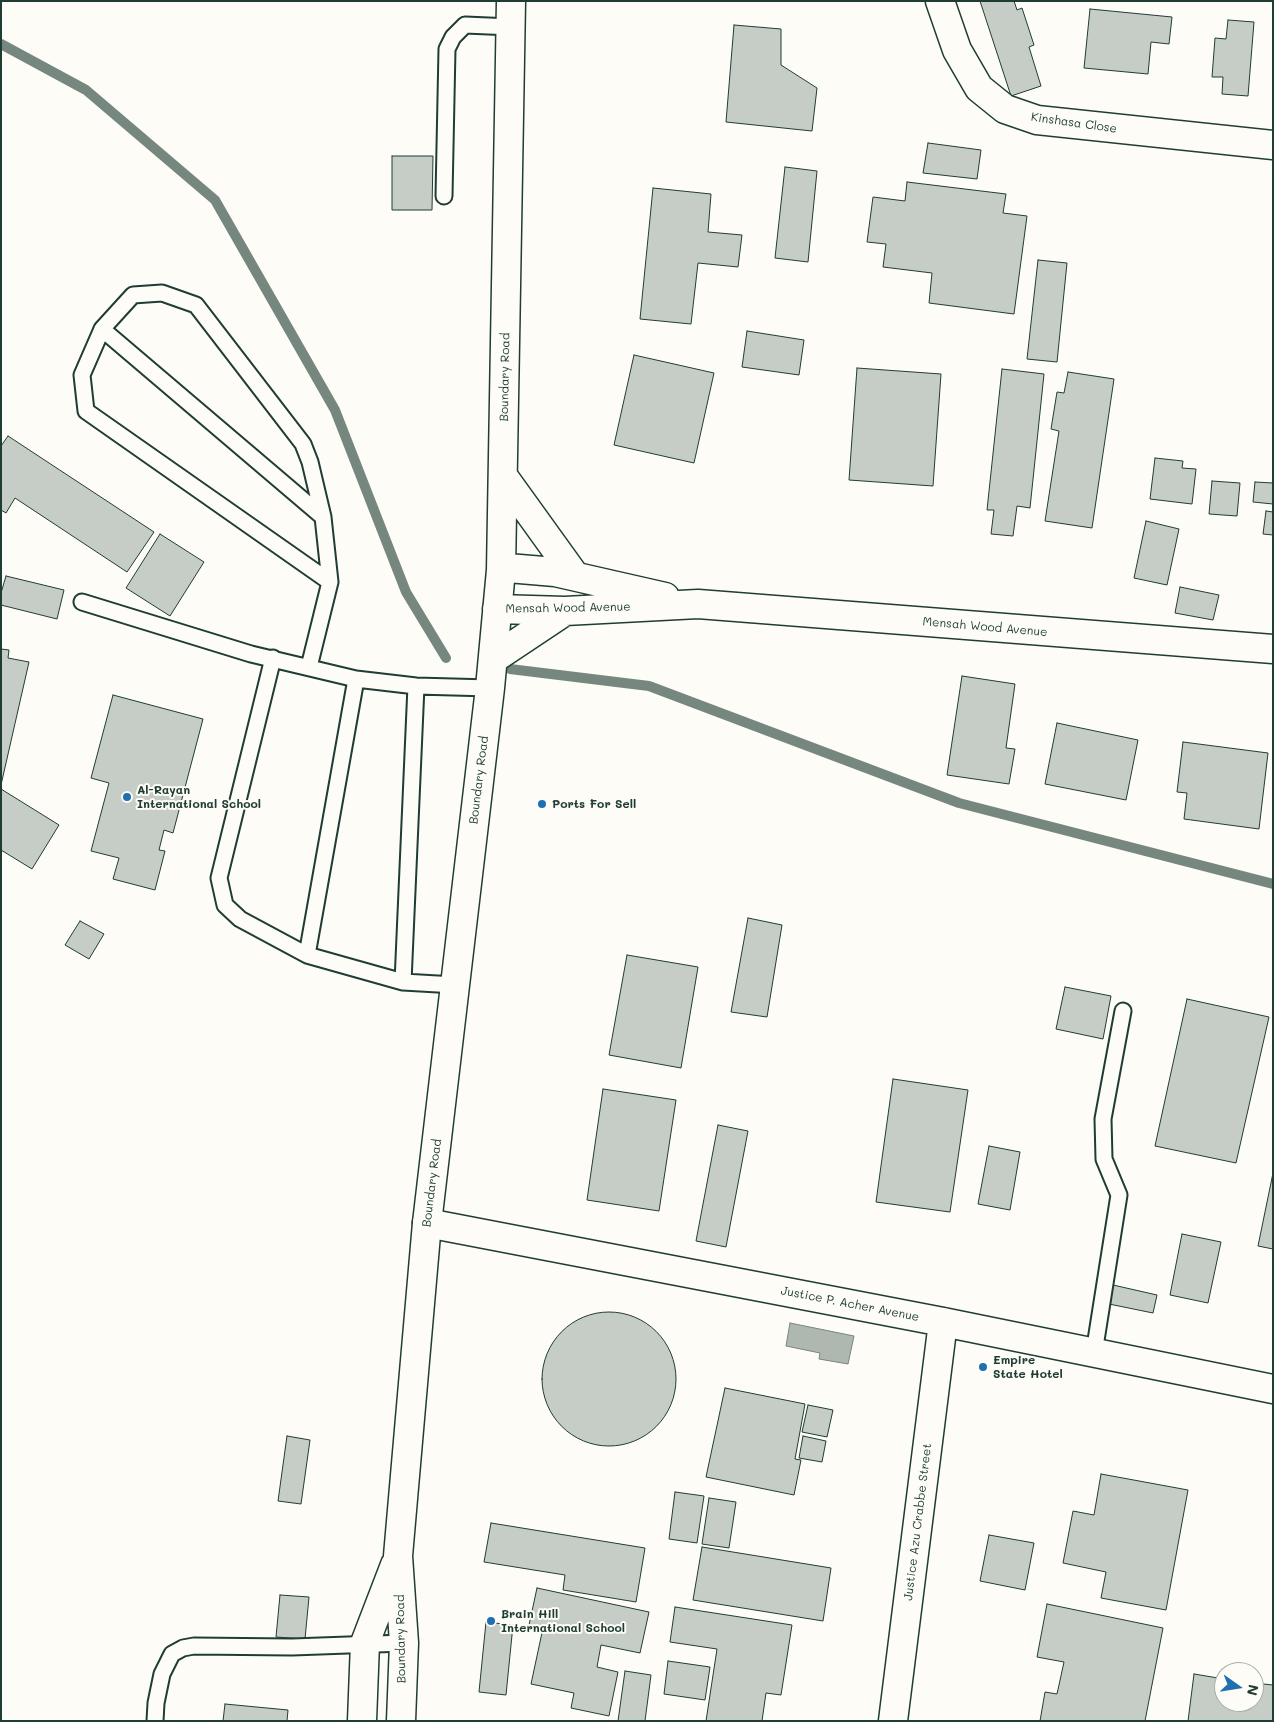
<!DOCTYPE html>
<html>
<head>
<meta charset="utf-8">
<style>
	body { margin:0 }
	#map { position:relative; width:1274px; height:1722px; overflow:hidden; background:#fdfcf7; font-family:Mali,sans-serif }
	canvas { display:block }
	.frame { position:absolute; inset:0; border:2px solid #1f3d34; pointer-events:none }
	.north { position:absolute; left:1214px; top:1662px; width:50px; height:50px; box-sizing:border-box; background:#fdfcf7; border:1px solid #a4b0a9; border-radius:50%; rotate:103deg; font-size:14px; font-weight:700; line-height:20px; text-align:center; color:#1f3d34 }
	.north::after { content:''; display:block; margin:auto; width:18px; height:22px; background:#1f6fb2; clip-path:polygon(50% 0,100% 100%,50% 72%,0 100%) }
</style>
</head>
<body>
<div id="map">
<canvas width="1274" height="1722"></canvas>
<div class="frame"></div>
<div class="north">N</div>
</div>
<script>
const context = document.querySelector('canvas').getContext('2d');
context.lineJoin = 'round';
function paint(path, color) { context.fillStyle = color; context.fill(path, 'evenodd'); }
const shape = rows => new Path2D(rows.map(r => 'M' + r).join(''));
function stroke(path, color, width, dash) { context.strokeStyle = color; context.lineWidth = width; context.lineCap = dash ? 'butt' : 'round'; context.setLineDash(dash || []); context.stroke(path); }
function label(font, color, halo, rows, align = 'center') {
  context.font = font + ' Mali,sans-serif'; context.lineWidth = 4; context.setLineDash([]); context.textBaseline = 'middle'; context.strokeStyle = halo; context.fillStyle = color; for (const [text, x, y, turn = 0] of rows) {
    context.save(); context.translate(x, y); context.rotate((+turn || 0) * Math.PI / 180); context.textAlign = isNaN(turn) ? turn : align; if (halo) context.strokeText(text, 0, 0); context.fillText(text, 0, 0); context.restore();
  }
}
const water = shape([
	[790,1323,854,1336,848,1364,819,1359,820,1353,786,1346,790,1323]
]);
paint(water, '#aeb8b1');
stroke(water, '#75877f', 1);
stroke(shape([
	[1,44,86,90,215,200,335,410,406,592,446,658],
	[510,669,649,686,959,803,1273,884]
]), '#75877f', 10);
const building = shape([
	[980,1,1014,1,1017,10,1022,8,1034,45,1029,47,1041,86,1011,96,980,1],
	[1090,9,1172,17,1169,44,1151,42,1148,74,1084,68,1090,9],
	[1228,20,1254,22,1248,96,1222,94,1223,77,1212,77,1215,38,1226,39,1228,20],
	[734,25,781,29,781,65,817,88,812,131,726,122,734,25],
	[928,143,981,150,977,179,923,173,928,143],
	[392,156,433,156,432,210,392,210,392,156],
	[785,167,817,171,808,262,775,258,785,167],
	[907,182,1006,194,1003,213,1027,216,1014,314,929,303,932,273,883,267,886,244,867,242,873,197,905,201,907,182],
	[653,188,711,194,708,232,742,235,738,267,698,263,691,324,640,319,653,188],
	[1038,260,1067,263,1057,362,1027,359,1038,260],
	[747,331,804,340,799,375,742,367,747,331],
	[634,355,714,373,694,463,614,445,634,355],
	[857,368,941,374,933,486,849,480,857,368],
	[1002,369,1044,374,1030,508,1017,506,1013,536,991,534,994,510,987,510,1002,369],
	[1068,372,1114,379,1092,528,1045,521,1059,431,1051,429,1057,392,1064,393,1068,372],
	[8,436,154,532,127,572,15,498,6,513,1,510,1,446,8,436],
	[1155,458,1183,461,1182,468,1196,469,1192,504,1150,499,1155,458],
	[1212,481,1240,483,1237,516,1209,514,1212,481],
	[1255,482,1273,483,1273,504,1253,502,1255,482],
	[1266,511,1273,512,1273,535,1263,534,1266,511],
	[1146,521,1179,529,1167,585,1134,578,1146,521],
	[160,534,204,562,170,616,126,588,160,534],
	[6,576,64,590,57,619,1,605,1,593,6,576],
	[1180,587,1219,595,1213,620,1175,613,1180,587],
	[1,649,9,650,8,658,29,662,1,785,1,649],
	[962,676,1015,684,1006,748,1015,749,1009,784,947,775,962,676],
	[113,695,203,719,173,833,164,830,159,850,165,851,155,890,113,879,119,858,91,851,109,783,91,778,113,695],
	[1057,723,1138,740,1126,800,1045,784,1057,723],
	[1183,742,1268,753,1259,829,1184,819,1187,793,1177,792,1183,742],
	[1,789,59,825,32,869,1,850,1,789],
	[748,918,782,925,767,1017,731,1012,748,918],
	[80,921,104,934,89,959,65,945,80,921],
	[627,955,698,967,681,1068,609,1055,627,955],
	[1065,987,1111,996,1103,1039,1056,1029,1065,987],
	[1187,999,1269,1017,1236,1163,1155,1146,1187,999],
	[893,1079,968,1090,950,1212,876,1202,893,1079],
	[603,1089,676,1100,659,1211,587,1200,603,1089],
	[718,1125,748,1131,726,1247,696,1241,718,1125],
	[989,1146,1020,1152,1010,1210,978,1204,989,1146],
	[1273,1173,1273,1249,1258,1246,1273,1173],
	[1182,1234,1221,1242,1208,1303,1170,1295,1182,1234],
	[1113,1285,1157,1295,1153,1313,1109,1304,1113,1285],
	'542 1379a67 67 0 1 1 134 0a67 67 0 1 1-134 0Z',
	[725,1388,805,1404,795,1459,801,1460,794,1495,706,1477,725,1388],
	[808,1405,833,1410,827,1437,802,1432,808,1405],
	[287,1436,310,1440,301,1504,278,1501,287,1436],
	[803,1436,826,1441,822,1462,799,1458,803,1436],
	[1101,1474,1188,1490,1166,1610,1101,1598,1106,1572,1063,1563,1073,1511,1094,1515,1101,1474],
	[675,1492,704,1496,697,1543,669,1539,675,1492],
	[709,1498,736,1502,729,1548,702,1544,709,1498],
	[491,1523,645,1548,636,1602,563,1590,565,1575,484,1562,491,1523],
	[989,1535,1034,1543,1025,1590,980,1581,989,1535],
	[702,1547,831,1568,823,1621,693,1600,702,1547],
	[537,1588,649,1612,640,1653,601,1645,597,1667,618,1672,609,1716,571,1708,574,1693,531,1684,543,1628,529,1625,537,1588],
	[280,1595,309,1597,305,1639,276,1637,280,1595],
	[1047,1604,1163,1628,1145,1721,1040,1721,1045,1692,1057,1694,1064,1662,1037,1657,1047,1604],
	[675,1607,792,1625,781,1695,766,1693,762,1721,706,1721,717,1649,670,1642,675,1607],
	[486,1622,513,1625,506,1695,479,1692,486,1622],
	[668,1661,710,1667,705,1700,664,1694,668,1661],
	[625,1671,651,1675,645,1721,618,1721,625,1671],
	[1194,1674,1224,1679,1224,1702,1254,1702,1254,1683,1273,1685,1273,1721,1188,1721,1194,1674],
	[225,1704,288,1710,287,1721,223,1721,225,1704]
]);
paint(building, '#c6cdc7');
stroke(building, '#1f3d34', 1);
const lane = shape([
	[444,196,447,49,453,37,465,25,512,27],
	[102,329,323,517],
	[82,602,251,654,356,679,416,686,490,688],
	[273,658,219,878,225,905,240,919,307,955,403,982,455,985],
	[309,667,330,582,323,517,310,462,303,444,196,305,162,293,133,295,102,329,82,375,86,411,330,582],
	[307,955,356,679],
	[403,982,416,686],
	[1094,1353,1119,1195,1104,1159,1103,1119,1123,1011],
	[155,1721,156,1703,162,1674,172,1654,183,1648,194,1646,292,1647,404,1643]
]);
const street = shape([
	[940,1,957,50,979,88,1005,109,1037,120,1273,145],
	[427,1223,943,1322,1273,1389],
	[893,1721,943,1322]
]);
const secondary = shape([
	[503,476,575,576],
	[501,570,508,568,555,572,665,597],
	[497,609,565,611,698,604,1273,649],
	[493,659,565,611],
	[362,1721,365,1643,395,1565],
	[401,1721,404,1643,398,1556,427,1223,490,688,501,570,511,1]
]);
stroke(lane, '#1f3d34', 19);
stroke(street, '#1f3d34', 31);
stroke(secondary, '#1f3d34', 31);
stroke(lane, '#fdfcf7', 15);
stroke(street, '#fdfcf7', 28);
stroke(secondary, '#fdfcf7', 28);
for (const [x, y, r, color] of [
	[127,797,5,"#1f6fb2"],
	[542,804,5,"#1f6fb2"],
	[983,1367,5,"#1f6fb2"],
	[491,1621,5,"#1f6fb2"]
]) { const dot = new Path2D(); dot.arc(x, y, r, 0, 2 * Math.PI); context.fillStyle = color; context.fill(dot); stroke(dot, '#fdfcf7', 2); }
label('12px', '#1f3d34', '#fdfcf7', [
	["Kinshasa Close",1074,123,8],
	["Boundary Road",505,377,-89],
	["Mensah Wood Avenue",568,608,-1],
	["Mensah Wood Avenue",985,627,5],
	["Boundary Road",479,780,-83],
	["Boundary Road",432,1183,-83],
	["Justice P. Acher Avenue",850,1304,11],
	["Justice Azu Crabbe Street",918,1522,-83],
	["Boundary Road",401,1639,-91]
]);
label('bold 12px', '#1f3d34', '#fdfcf7', [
	["Al-Rayan",137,790],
	["International School",137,804],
	["Ports For Sell",552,804],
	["Empire",993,1360],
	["State Hotel",993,1374],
	["Brain Hill",501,1614],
	["International School",501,1628]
], 'left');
</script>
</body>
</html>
